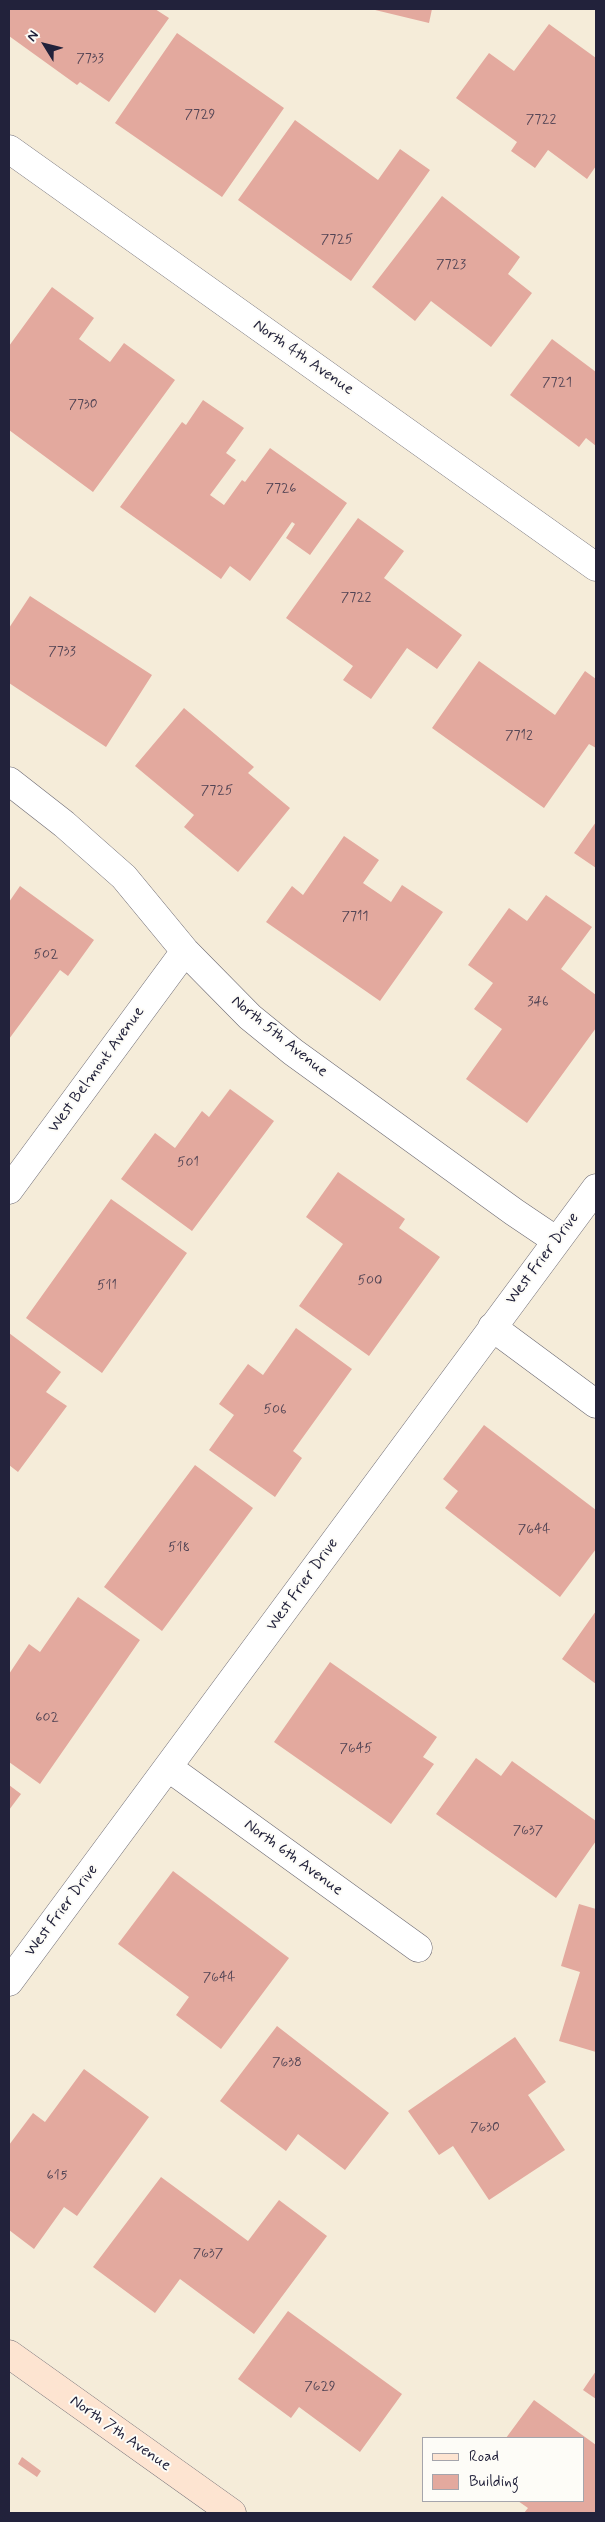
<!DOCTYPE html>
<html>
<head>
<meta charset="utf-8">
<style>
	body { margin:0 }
	#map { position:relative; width:605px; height:2522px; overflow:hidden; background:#f5ecd9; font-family:Mynerve,sans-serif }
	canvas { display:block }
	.frame { position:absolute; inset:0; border:10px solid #22223b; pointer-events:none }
	.legend { position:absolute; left:422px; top:2437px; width:162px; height:65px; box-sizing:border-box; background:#fdfcf7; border:1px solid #a5a5ac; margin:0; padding:6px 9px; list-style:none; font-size:15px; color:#22223b }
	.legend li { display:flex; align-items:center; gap:10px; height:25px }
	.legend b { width:25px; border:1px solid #a5a5ac }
	.north { position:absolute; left:20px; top:20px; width:50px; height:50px; -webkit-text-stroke:4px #fdfcf7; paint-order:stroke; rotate:306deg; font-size:14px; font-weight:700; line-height:20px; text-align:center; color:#22223b }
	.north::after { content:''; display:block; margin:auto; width:18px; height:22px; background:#22223b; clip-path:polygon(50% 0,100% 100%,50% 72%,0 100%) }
</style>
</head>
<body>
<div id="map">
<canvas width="605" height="2522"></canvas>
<div class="frame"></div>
<ul class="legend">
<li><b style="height:6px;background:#fde4d1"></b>Road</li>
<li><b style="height:14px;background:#e3a99e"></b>Building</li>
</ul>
<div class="north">N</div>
</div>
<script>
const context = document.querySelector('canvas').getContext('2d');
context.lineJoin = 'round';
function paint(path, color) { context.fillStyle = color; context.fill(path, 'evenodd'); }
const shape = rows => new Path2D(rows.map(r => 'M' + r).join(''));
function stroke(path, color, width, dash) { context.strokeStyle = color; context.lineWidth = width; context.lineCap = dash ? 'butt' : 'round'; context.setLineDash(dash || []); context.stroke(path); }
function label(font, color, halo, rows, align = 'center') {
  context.font = font + ' Mynerve,sans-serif'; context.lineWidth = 4; context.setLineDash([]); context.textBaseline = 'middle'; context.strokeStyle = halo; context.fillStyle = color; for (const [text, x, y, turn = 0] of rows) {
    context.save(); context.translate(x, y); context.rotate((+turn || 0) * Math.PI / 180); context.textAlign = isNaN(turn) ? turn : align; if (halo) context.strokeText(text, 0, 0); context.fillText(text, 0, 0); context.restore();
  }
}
paint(shape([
	[9,9,155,9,169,18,109,102,80,82,77,85,9,36],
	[371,9,432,9,429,23],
	[549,24,596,58,596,166,587,179,548,150,535,168,511,151,517,142,456,98,489,53,514,71],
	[177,33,284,108,222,197,115,123],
	[295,120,378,180,400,149,430,170,351,281,238,200],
	[442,196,520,257,508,274,532,293,491,347,431,301,415,321,372,287],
	[52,287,94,318,79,339,110,362,124,343,175,380,93,492,9,430,9,346],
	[552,339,596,372,596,446,586,438,579,447,510,395],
	[203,400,244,428,226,453,236,460,210,495,224,505,242,480,245,482,270,448,347,503,310,555,286,538,295,524,292,522,250,581,230,566,221,579,120,507,182,422,186,425],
	[358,518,404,551,384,578,462,635,437,669,407,648,371,699,343,680,353,666,286,618],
	[30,596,152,675,106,747,9,683,9,628],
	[479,661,555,715,585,671,596,679,596,748,589,744,544,808,432,728],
	[184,708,254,767,248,773,290,808,238,872,184,827,194,815,135,766],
	[596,822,596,868,574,853],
	[344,836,379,860,363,883,391,902,402,885,443,912,380,1001,266,922,292,886,303,895],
	[20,886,94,940,68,976,60,970,9,1039,9,902],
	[546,895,592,927,561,969,596,995,596,1028,527,1123,466,1079,502,1029,474,1009,493,983,468,965,509,908,527,921],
	[230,1089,274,1121,192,1231,121,1179,155,1133,175,1148,202,1111,209,1117],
	[338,1172,405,1219,399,1228,440,1257,369,1356,299,1306,343,1244,306,1217],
	[111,1199,187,1253,102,1373,26,1318],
	[296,1328,352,1369,293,1451,302,1458,275,1497,209,1450,234,1415,219,1404,248,1364,263,1375],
	[9,1333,61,1372,46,1392,67,1406,18,1472,9,1465],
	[484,1425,596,1510,596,1549,560,1597,445,1508,458,1491,443,1479],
	[195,1465,253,1508,162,1631,104,1587],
	[78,1597,140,1640,40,1784,9,1762,9,1674,29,1644,40,1652],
	[596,1611,596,1684,562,1659],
	[330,1662,437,1737,423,1757,434,1764,391,1824,274,1742],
	[476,1758,501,1776,512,1761,596,1821,596,1841,556,1898,436,1814],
	[9,1785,21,1794,9,1810],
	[173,1871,289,1958,221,2049,176,2015,189,1997,118,1944],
	[579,1904,596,1909,596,2052,559,2041,580,1972,561,1966],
	[277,2026,389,2113,345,2170,298,2134,286,2151,220,2101],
	[515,2037,546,2082,528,2095,565,2150,489,2200,453,2146,439,2155,408,2111],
	[84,2069,149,2117,77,2216,64,2207,34,2249,9,2230,9,2145,33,2113,45,2122],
	[161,2177,248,2241,279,2200,327,2236,254,2334,180,2279,155,2313,93,2267],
	[288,2311,402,2394,360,2452,299,2407,291,2418,238,2379],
	[596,2371,596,2399,583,2390],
	[534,2400,596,2445,596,2513,524,2513,528,2508,518,2501,584,2501,584,2438,506,2438],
	[22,2457,41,2471,37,2477,18,2464]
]), '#e3a99e');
const street = shape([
	[9,149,596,567],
	[9,781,64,824,124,877,185,951,250,1017,293,1052,514,1212,557,1241],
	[9,1190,185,951],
	[492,1327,596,1404],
	[169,1768,418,1948],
	[9,1982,596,1188]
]);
const secondary = shape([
	[9,2354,232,2513]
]);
stroke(street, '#6c6972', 29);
stroke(secondary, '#6c6972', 29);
stroke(street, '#fff', 28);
stroke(secondary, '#fde4d1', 28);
label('14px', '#524454', null, [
	["7733",90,59],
	["7729",200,115],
	["7722",541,120],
	["7725",337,240],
	["7723",451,265],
	["7721",557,383],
	["7730",83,405],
	["7726",281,489],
	["7722",356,598],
	["7733",62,652],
	["7712",519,736],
	["7725",217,791],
	["7711",355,917],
	["502",46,955],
	["346",538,1002],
	["501",188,1163],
	["500",370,1281],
	["511",107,1286],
	["506",275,1410],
	["7644",534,1530],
	["518",179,1548],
	["602",47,1718],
	["7645",356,1749],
	["7637",528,1831],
	["7644",219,1978],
	["7638",287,2063],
	["7630",485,2128],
	["615",57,2176],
	["7637",208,2254],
	["7629",320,2387]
]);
label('16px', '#22223b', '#fdfcf7', [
	["North 4th Avenue",303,358,35],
	["North 5th Avenue",279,1037,39],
	["West Belmont Avenue",97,1070,-54],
	["West Frier Drive",543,1259,-53],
	["West Frier Drive",303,1585,-54],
	["North 6th Avenue",293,1858,36],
	["West Frier Drive",62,1911,-53],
	["North 7th Avenue",120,2434,35]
]);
</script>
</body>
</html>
